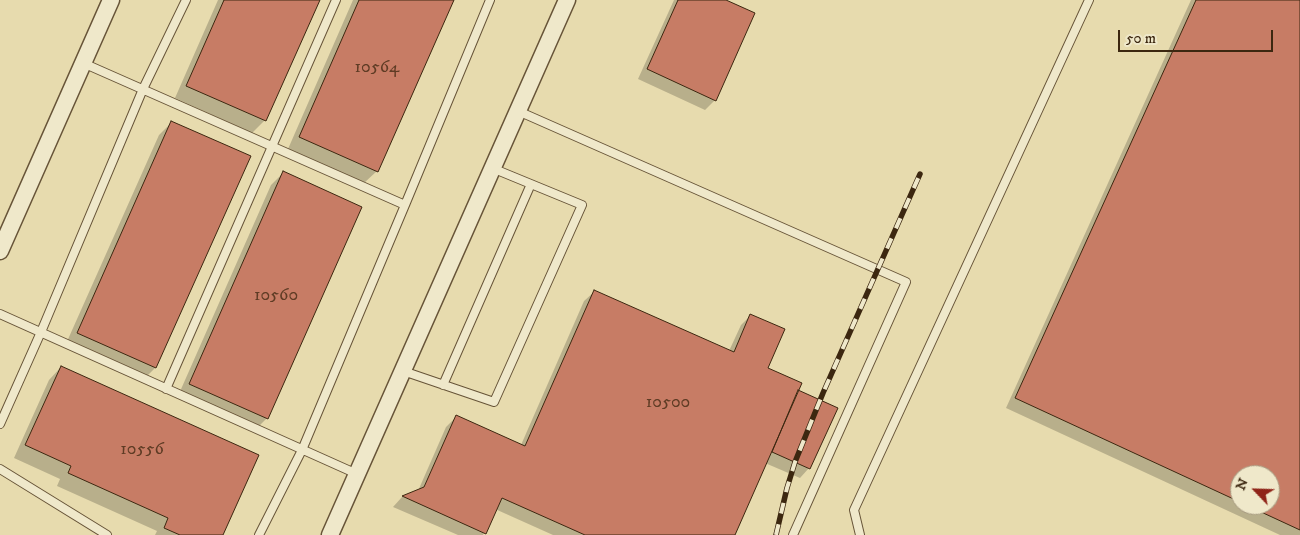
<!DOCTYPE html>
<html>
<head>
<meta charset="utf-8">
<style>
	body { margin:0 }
	#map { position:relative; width:1300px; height:535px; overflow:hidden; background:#e7dbae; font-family:"IM FELL DW Pica",serif }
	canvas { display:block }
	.north { position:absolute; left:1230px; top:465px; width:50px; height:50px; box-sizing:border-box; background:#efe8ca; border:1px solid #a79b80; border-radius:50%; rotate:294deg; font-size:14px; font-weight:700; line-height:20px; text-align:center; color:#3c2710 }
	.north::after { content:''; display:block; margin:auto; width:18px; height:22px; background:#8f2418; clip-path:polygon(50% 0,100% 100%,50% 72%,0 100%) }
	.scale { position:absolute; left:1118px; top:30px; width:155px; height:22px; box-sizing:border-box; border:2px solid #3c2710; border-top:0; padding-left:6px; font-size:15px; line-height:18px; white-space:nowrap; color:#3c2710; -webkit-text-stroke:4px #efe8ca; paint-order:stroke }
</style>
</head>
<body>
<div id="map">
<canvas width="1300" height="535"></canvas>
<div class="north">N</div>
<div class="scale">50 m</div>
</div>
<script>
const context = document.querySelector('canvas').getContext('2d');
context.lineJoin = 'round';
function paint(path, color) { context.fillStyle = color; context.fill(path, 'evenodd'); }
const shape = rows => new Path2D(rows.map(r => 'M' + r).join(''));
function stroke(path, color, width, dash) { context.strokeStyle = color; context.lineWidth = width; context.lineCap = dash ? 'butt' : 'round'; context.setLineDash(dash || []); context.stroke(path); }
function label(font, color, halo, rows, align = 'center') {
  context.font = font + ' "IM FELL DW Pica",serif'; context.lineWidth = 4.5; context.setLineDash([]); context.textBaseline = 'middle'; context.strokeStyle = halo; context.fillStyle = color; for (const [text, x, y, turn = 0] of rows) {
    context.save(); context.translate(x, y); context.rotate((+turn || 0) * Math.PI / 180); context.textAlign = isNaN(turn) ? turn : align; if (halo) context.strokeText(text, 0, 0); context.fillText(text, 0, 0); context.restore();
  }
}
paint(shape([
	[218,0,318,0,265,120,252,133,175,98],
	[353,0,453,0,377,171,364,183,288,149],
	[674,0,723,0,715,100,705,110,638,79],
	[1191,0,1300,0,1300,535,1280,535,1006,408],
	[1240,475,1270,475,1270,505,1240,505],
	[172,122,249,157,155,368,143,380,65,346,159,135],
	[284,172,267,418,254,431,178,396,271,185],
	[594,292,729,351,741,325,751,315,767,368,797,391,809,468,800,478,765,463,733,535,553,535,495,509,483,535,458,535,393,507,402,497,418,491,446,427,456,417,521,445,584,301],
	[61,367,221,535,155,535,157,531,57,486,60,479,14,458,49,380]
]), '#0003');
const building = shape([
	[224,0,320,0,266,121,186,86,224,0],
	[359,0,454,0,378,172,299,137,359,0],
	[678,0,726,0,755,13,716,101,647,69,678,0],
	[1196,0,1300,0,1300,530,1246,505,1270,505,1270,475,1240,475,1240,502,1015,398,1196,0],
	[171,121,251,156,156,368,77,333,171,121],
	[283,171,362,207,268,419,189,384,283,171],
	[594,290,734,352,750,314,785,329,768,368,802,383,735,535,585,535,502,498,486,534,402,496,424,487,456,415,525,446,594,290],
	[61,366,259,455,223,535,180,535,164,528,168,518,68,473,71,466,25,445,61,366],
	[798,390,838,408,810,469,772,452,798,390]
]);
paint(building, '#c77c65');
stroke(building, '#3c2710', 1);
const service = shape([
	[83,63,405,205,490,0],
	[518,111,906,282,793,535],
	[0,314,357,474],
	[403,371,494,402,582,205,492,168],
	[443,385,531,184],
	[166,389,336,0],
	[0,424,41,332,143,89,186,0],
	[0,469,107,535],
	[259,535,302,450,405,205],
	[860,535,854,510,1089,0]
]);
const minor = shape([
	[0,251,111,0],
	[330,535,567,0]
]);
stroke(service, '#675438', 10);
stroke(minor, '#675438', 19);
stroke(service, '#efe8ca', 8);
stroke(minor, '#efe8ca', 16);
const rail = shape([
	[776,535,787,488,795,462,823,393,920,174]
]);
stroke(rail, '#3c2710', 5.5);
stroke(rail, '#efe8ca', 4, [11]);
label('18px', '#5f3c25', null, [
	["10564",377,68],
	["10560",276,296],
	["10500",668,403],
	["10556",142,450]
]);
</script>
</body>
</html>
